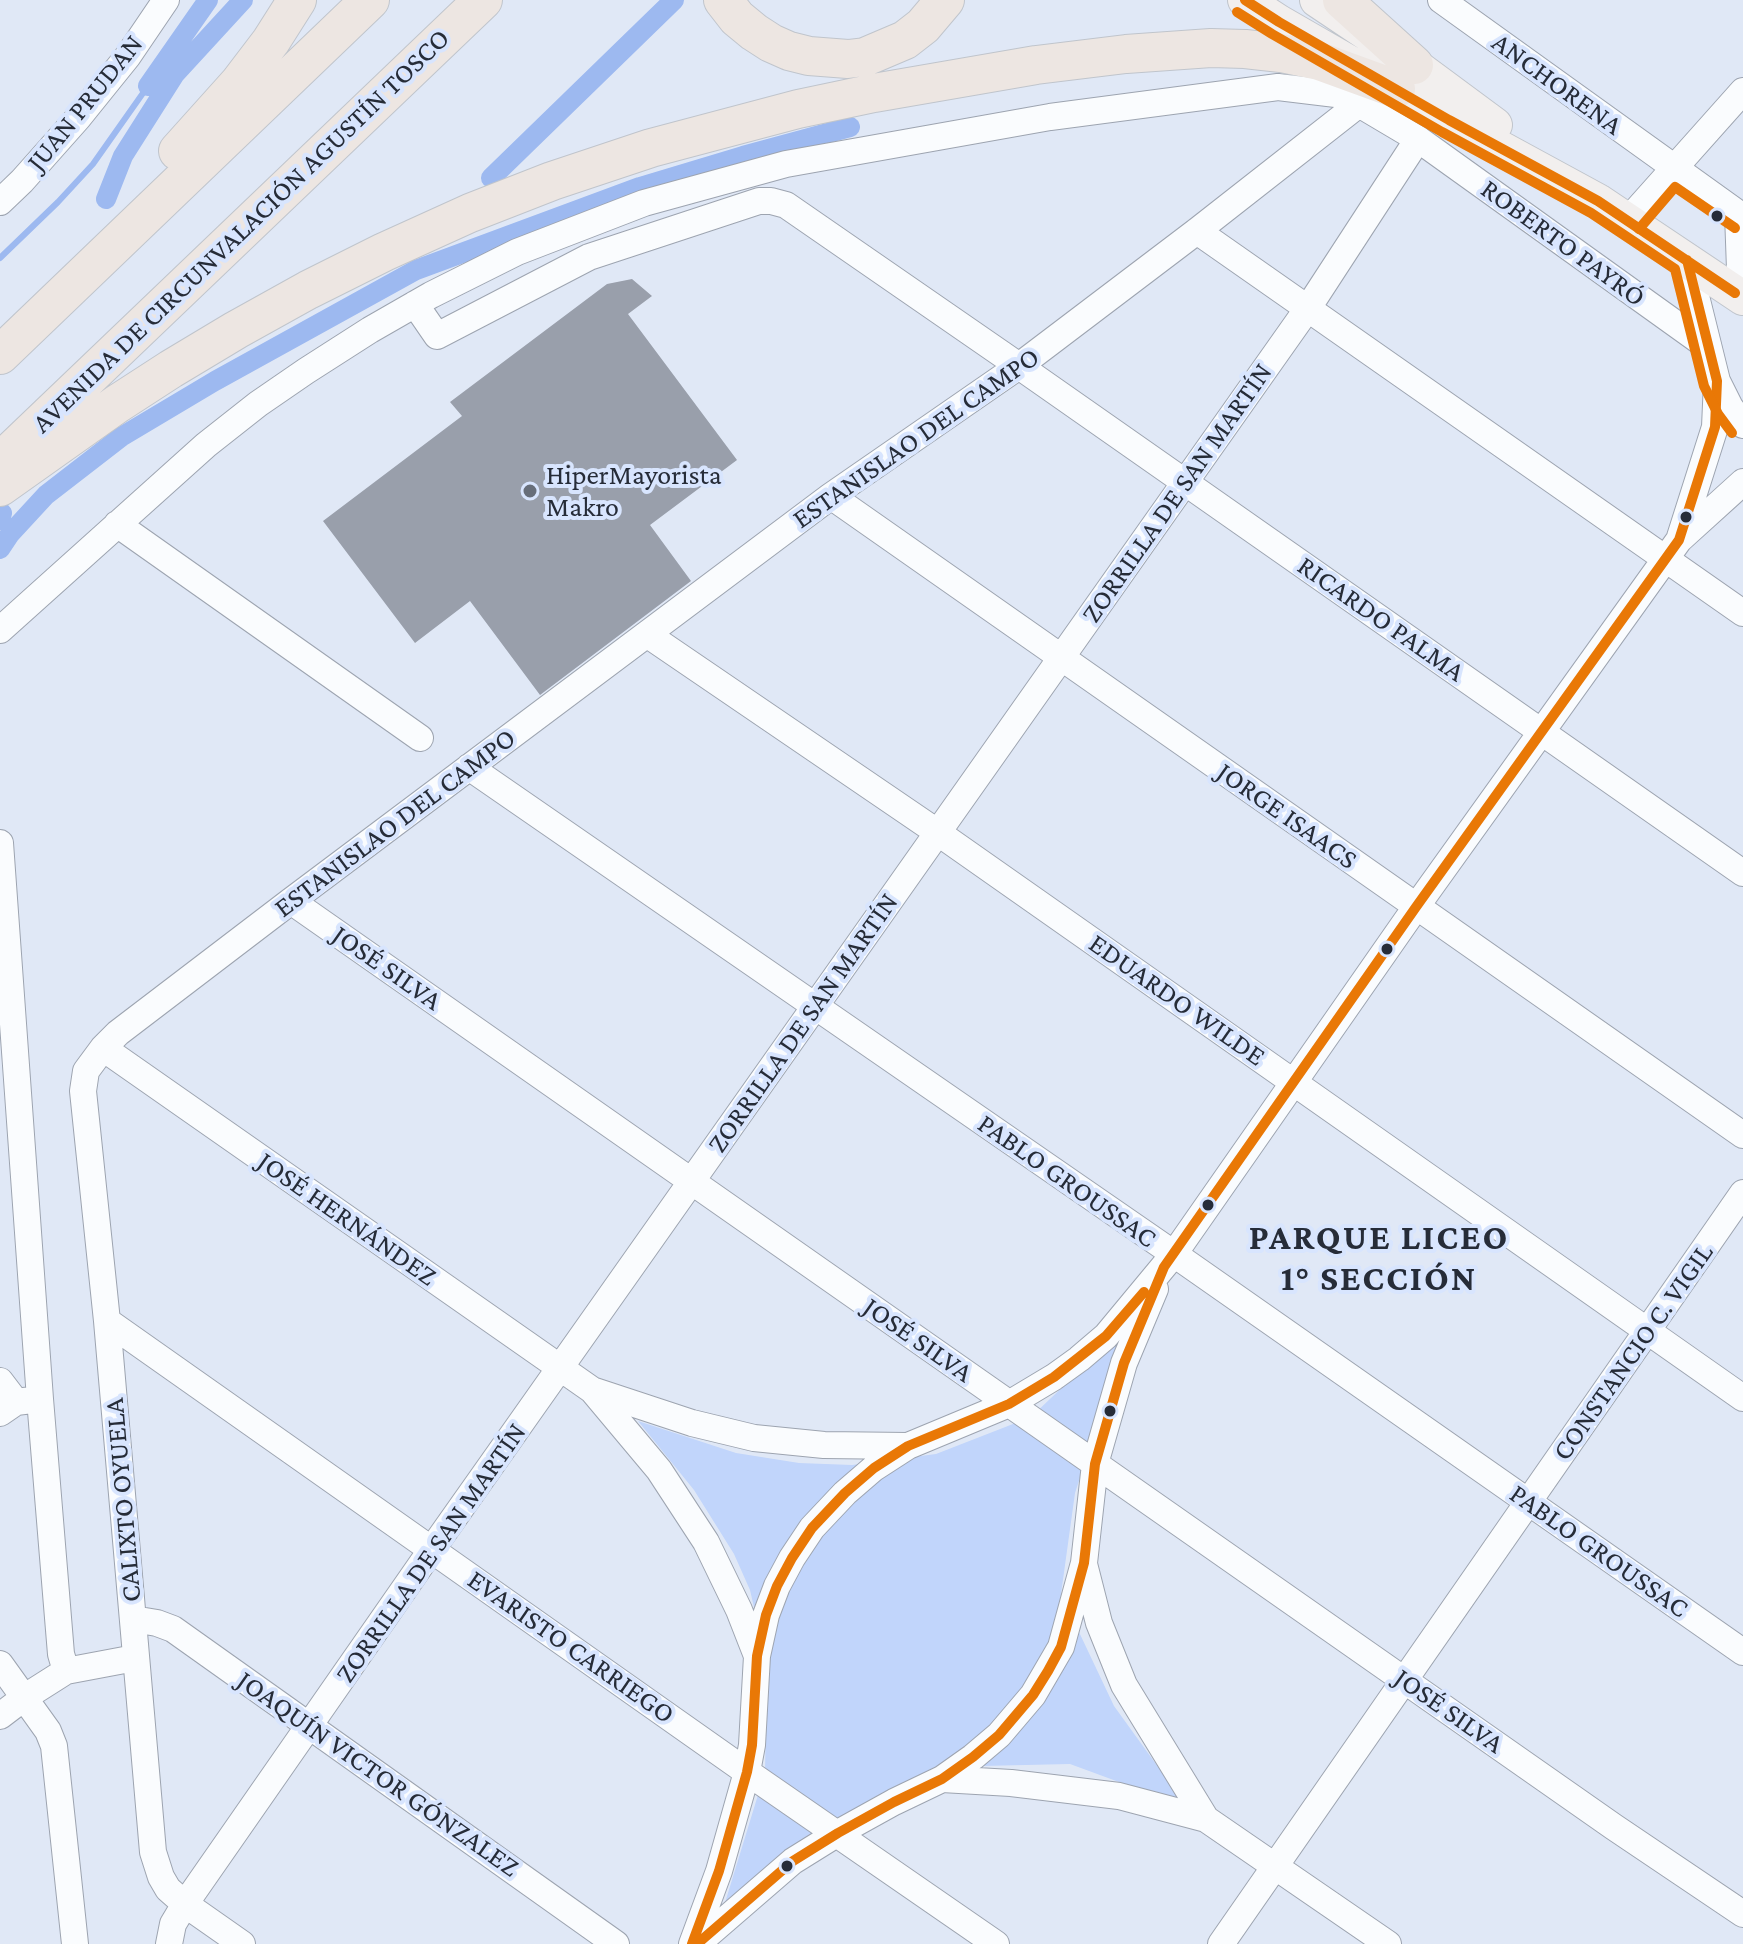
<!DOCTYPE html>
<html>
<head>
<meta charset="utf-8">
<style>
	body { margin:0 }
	canvas { display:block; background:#e0e8f6 }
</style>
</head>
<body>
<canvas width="1743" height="1944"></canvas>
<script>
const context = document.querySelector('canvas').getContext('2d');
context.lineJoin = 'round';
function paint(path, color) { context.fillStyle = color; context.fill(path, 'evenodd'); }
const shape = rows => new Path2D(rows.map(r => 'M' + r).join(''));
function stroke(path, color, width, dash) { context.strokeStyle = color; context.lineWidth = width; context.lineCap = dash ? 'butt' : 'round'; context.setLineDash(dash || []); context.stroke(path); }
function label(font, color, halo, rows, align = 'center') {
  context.font = font + ' "Crimson Pro",serif'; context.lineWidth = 8; context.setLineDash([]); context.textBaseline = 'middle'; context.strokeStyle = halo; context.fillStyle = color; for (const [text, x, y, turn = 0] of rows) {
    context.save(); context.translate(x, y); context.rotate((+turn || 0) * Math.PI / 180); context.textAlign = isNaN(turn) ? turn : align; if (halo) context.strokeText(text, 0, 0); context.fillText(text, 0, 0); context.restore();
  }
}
paint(shape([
	[1130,1323,1075,1493,1061,1594,1114,1706,1187,1807,1070,1764,937,1767,828,1823,724,1906,765,1772,767,1664,750,1590,734,1554,694,1490,638,1421,736,1453,799,1463,852,1465,936,1454,1031,1417]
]), '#c1d5fb');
stroke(shape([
	[0,258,58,202,93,164,148,86]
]), '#9db9f0', 6);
stroke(shape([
	[148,86,208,0],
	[491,178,674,0],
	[106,199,123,156,175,74,243,0],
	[0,520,2,513],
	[0,549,10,534,46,495,121,437,215,381,416,270,640,187,743,156,850,127]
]), '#9db9f0', 20);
paint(shape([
	[632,279,652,296,628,314,737,460,650,525,691,581,540,695,470,601,415,643,323,521,462,416,450,402,607,284]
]), '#999fab');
const minor = shape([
	[1441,0,1743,217],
	[0,202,22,181,78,118,128,56,166,0],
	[1738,214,1741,297],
	[1628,220,1743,91],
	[1197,231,1743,613],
	[415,304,437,336,589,257,759,201,771,201,786,205,1019,366,1743,873],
	[1717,381,1730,407,1743,425],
	[831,496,1743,1135],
	[117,524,420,738],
	[1680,537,1715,427,1717,381,1687,260],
	[0,630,206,445,258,404,306,371,370,330,431,295,517,252,644,203,786,164,1050,117,1278,87,1336,94,1359,104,1418,139,1708,347],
	[648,635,937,832,1743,1398],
	[469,767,1174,1254,1743,1652],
	[0,843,40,1399,61,1654,66,1671],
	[291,901,1614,1827,1743,1914],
	[103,1048,592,1390,659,1470,706,1542,739,1610,757,1656],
	[107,1321,747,1772,996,1944],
	[0,1381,16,1402],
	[592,1390,692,1423,754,1438,824,1445,908,1446],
	[0,1413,16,1402,40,1399],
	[1084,1564,1099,1623,1124,1685,1206,1819],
	[133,1619,157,1623,173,1629,616,1944],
	[0,1664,48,1731,54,1746,75,1944],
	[0,1716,25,1697,66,1671,135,1658],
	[942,1779,1011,1783,1119,1796,1206,1819,1388,1944],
	[169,1944,173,1924,185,1904,168,1889,161,1877,153,1852,107,1321,83,1091,86,1071,103,1048,118,1033,291,901,831,496,1019,366,1197,231,1359,104],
	[242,1944,185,1904,432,1549,1308,308,1418,139],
	[692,1944,719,1871,747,1772,752,1745,757,1656,766,1615,777,1586,792,1558,812,1528,845,1493,874,1468,908,1446,1009,1404,1054,1377,1079,1359,1106,1336,1174,1254,1416,907,1679,540,1743,482],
	[697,1944,793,1861,838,1833,894,1802,942,1779,973,1757,999,1735,1033,1695,1061,1647,1084,1563,1095,1464,1124,1363,1155,1289],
	[1221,1944,1743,1193]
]);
const major = shape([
	[1245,0,1279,22,1449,120,1598,201,1743,298],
	[1317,0,1414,65,1495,125]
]);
const highway = shape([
	[723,0,737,18,754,32,771,43,789,51,809,56,848,59,865,57,905,40,923,26,945,0],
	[1342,0,1414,65],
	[178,151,239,83,271,41,297,0],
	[0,355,370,0],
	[0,462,483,0],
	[0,487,117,404,171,369,236,330,308,290,384,252,470,213,552,181,651,148,798,109,874,93,1036,65,1126,54,1211,48,1245,49,1281,53,1319,61,1396,89]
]);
stroke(minor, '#9da4b0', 28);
stroke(major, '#c0c5cc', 36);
stroke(highway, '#c0c5cc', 40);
stroke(minor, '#fafcfe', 26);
stroke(major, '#f2efee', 34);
stroke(highway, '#ede6e2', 38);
stroke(shape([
	[1245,0,1279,22,1449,120,1598,201,1735,293],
	[692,1944,719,1871,747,1772,752,1745,757,1656,766,1615,777,1586,792,1558,812,1528,845,1493,874,1468,908,1446,1009,1404,1054,1377,1106,1336,1144,1292],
	[697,1944,793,1861,838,1833,894,1802,942,1779,973,1757,999,1735,1033,1695,1048,1671,1061,1647,1084,1563,1095,1464,1124,1363,1164,1267,1416,907,1679,540,1715,427,1717,381,1687,260]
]), '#e97806', 10);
stroke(shape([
	[1237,12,1272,34,1442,132,1591,213,1675,269,1704,386,1718,414,1732,433],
	[1639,229,1675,187,1735,228]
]), '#e97806', 10);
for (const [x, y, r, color] of [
	[1717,216,7,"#262c38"],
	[530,491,8,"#676e7a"],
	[1686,517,7,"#262c38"],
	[1387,949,7,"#262c38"],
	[1208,1205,7,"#262c38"],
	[1110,1411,7,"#262c38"],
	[787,1866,7,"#262c38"]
]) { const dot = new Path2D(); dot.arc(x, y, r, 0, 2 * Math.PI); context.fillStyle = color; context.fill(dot); stroke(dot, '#d8e5fe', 3); }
label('28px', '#262c38', '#d8e5fe', [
	["ANCHORENA",1557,84,36],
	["JUAN PRUDAN",85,103,-51],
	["AVENIDA DE CIRCUNVALACIÓN AGUSTÍN TOSCO",241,231,-44],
	["ROBERTO PAYRÓ",1563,243,36],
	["ESTANISLAO DEL CAMPO",916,438,-35],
	["ZORRILLA DE SAN MARTÍN",1177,493,-55],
	["RICARDO PALMA",1381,619,35],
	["JORGE ISAACS",1287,816,35],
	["ESTANISLAO DEL CAMPO",395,823,-37],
	["JOSÉ SILVA",387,968,35],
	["EDUARDO WILDE",1177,1000,35],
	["ZORRILLA DE SAN MARTÍN",803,1023,-55],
	["PABLO GROUSSAC",1067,1181,35],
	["JOSÉ HERNÁNDEZ",347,1219,35],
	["JOSÉ SILVA",918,1340,35],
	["CONSTANCIO C. VIGIL",1633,1352,-55],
	["CALIXTO OYUELA",123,1500,-95],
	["PABLO GROUSSAC",1599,1551,35],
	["ZORRILLA DE SAN MARTÍN",431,1553,-55],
	["EVARISTO CARRIEGO",571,1647,35],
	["JOSÉ SILVA",1449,1711,35],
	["JOAQUÍN VICTOR GÓNZALEZ",378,1774,35]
]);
label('28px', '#262c38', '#d8e5fe', [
	["HiperMayorista",546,475],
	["Makro",546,507]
], 'left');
context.letterSpacing = '2px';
label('bold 36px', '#262c38', '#d8e5fe', [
	["PARQUE LICEO",1379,1238],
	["1° SECCIÓN",1379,1279]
]);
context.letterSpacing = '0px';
</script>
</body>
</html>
